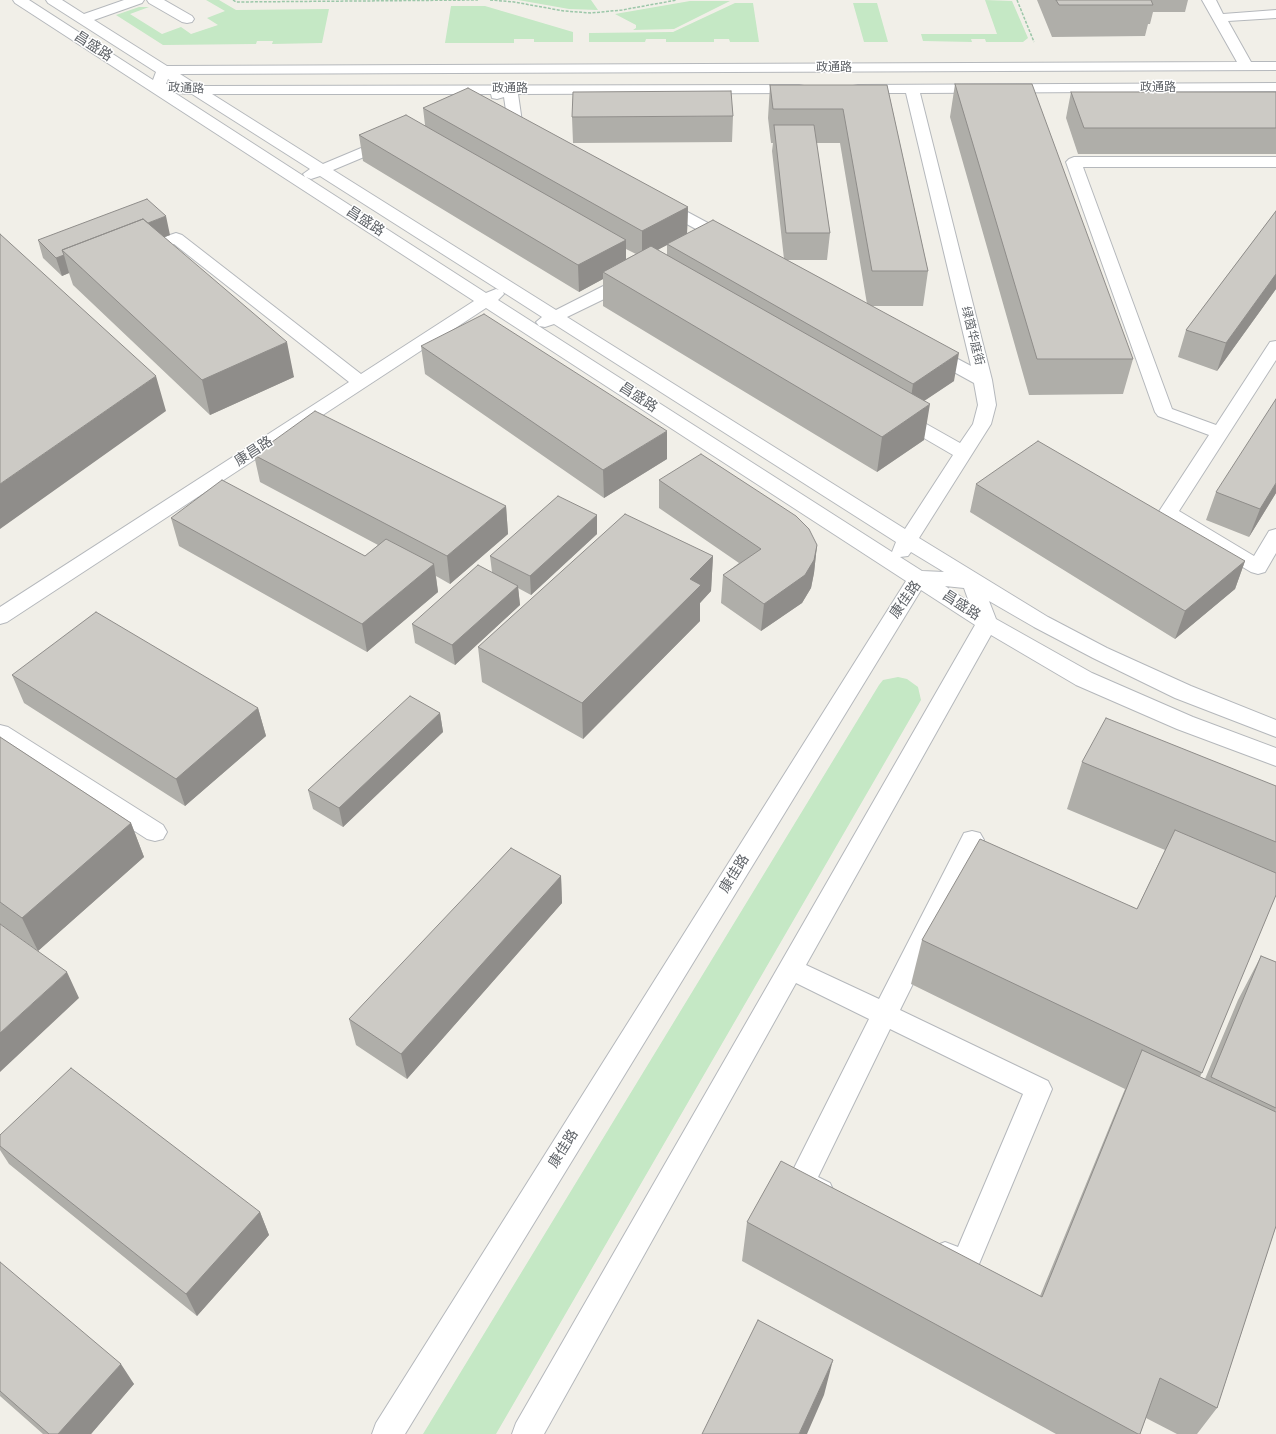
<!DOCTYPE html>
<html>
<head>
<meta charset="utf-8">
<style>
	body { margin:0 }
	canvas { display:block; background:#f1efe8 }
</style>
</head>
<body>
<canvas width="1276" height="1434"></canvas>
<script>
const context = document.querySelector('canvas').getContext('2d');
context.lineJoin = 'round';
function paint(path, color) { context.fillStyle = color; context.fill(path, 'evenodd'); }
const shape = rows => new Path2D(rows.map(r => 'M' + r).join(''));
function stroke(path, color, width, dash) { context.strokeStyle = color; context.lineWidth = width; context.lineCap = dash ? 'butt' : 'round'; context.setLineDash(dash || []); context.stroke(path); }
function label(font, color, halo, rows, align = 'center') {
  context.font = font + ' "Roboto Condensed","Noto Sans SC",sans-serif'; context.lineWidth = 3; context.setLineDash([]); context.textBaseline = 'middle'; context.strokeStyle = halo; context.fillStyle = color; for (const [text, x, y, turn = 0] of rows) {
    context.save(); context.translate(x, y); context.rotate((+turn || 0) * Math.PI / 180); context.textAlign = isNaN(turn) ? turn : align; if (halo) context.strokeText(text, 0, 0); context.fillText(text, 0, 0); context.restore();
  }
}
paint(shape([
	[206,0,219,0,236,10,329,9,322,43,272,44,273,41,257,41,256,44,163,45,116,15,139,7,149,7,130,14,162,34,181,27,191,34,218,25,207,18,225,11],
	[518,0,591,0,598,10,569,9],
	[985,0,1012,1,1028,38,1023,42,986,42,985,39,971,39,972,42,923,41,921,34,997,34],
	[690,1,730,1,674,29,633,30,636,28,636,25,615,14],
	[735,3,753,3,759,42,730,42,729,39,714,39,714,42,666,42,666,39,646,39,645,42,589,42,589,33,673,32],
	[853,3,877,3,888,42,864,42],
	[451,6,485,6,573,32,573,42,534,42,534,39,514,39,514,43,445,43],
	[898,677,907,679,918,687,921,700,496,1434,423,1434,879,685,883,680]
]), '#c5e8c5');
const minor = shape([
	[13,0,29,0,153,80,156,72,48,3,46,0,62,0,84,14,124,0,144,0,142,3,94,20,167,66,1237,62,1202,0,1216,0,1223,14,1276,10,1276,18,1228,21,1251,62,1276,62,1276,70,180,74,199,86,799,85,804,86,806,89,804,92,799,93,518,94,522,122,536,130,538,133,536,136,531,137,510,127,508,124,504,97,497,99,492,98,491,94,212,94,323,164,385,138,390,137,395,138,397,141,395,144,333,170,556,310,623,276,629,275,635,276,637,280,635,284,567,317,905,529,953,455,893,420,890,416,893,412,899,410,905,412,960,443,973,424,978,405,974,383,925,356,922,352,925,348,931,347,937,348,971,366,906,93,858,93,853,92,851,89,853,86,858,85,1276,83,1276,91,920,93,992,380,996,405,991,424,919,538,1048,617,1107,648,1191,686,1276,720,1276,737,1175,698,1093,658,1034,627,989,601,996,619,1092,673,1193,717,1276,748,1276,766,1177,729,1076,685,991,635,806,965,879,999,964,833,972,831,980,833,984,840,900,1010,1048,1081,1052,1089,974,1276,964,1280,954,1276,935,1266,931,1256,935,1246,945,1242,958,1247,1023,1094,890,1029,818,1177,830,1183,834,1192,830,1201,820,1205,810,1201,791,1191,787,1182,869,1019,796,983,544,1434,512,1434,516,1423,975,625,921,590,405,1434,372,1434,376,1423,906,581,486,308,7,622,0,624,0,607,349,382,174,244,142,257,136,255,134,252,136,249,170,235,176,233,182,235,361,374,474,301,15,3,13,0],
	[168,79,177,85,166,84,168,79],
	[175,93,192,94,310,169,303,174,305,177,175,93],
	[320,176,499,290,496,289,486,293,306,177,311,179,320,176],
	[503,292,542,317,536,322,539,326,545,327,554,324,896,542,892,552,498,300,504,294,503,292],
	[911,552,944,572,922,571,900,557,908,556,911,552],
	[945,586,964,588,969,602,945,586],
	[147,0,164,0,192,16,194,19,192,22,187,23,182,22,149,3,147,0],
	[1074,157,1276,157,1276,167,1083,167,1172,409,1216,425,1270,342,1276,341,1276,360,1179,511,1254,556,1269,531,1276,529,1276,553,1265,572,1258,574,1251,572,1161,518,1158,513,1209,435,1158,416,1155,412,1066,162,1069,159,1074,157],
	[661,199,667,201,734,237,736,240,734,243,728,245,722,243,655,207,653,204,655,201,661,199],
	[0,725,8,727,163,825,167,832,163,839,155,841,147,839,0,744,0,725]
]);
stroke(minor, '#b5b8bc', 2);
stroke(shape([
	[233,0,236,2,478,0],
	[490,0,514,2,564,11,591,13,622,10,677,0],
	[1017,0,1034,42]
]), '#9cc7a9', 1.5, [3, 1.5]);
paint(minor, '#fff');
paint(shape([
	[1037,0,1188,0,1185,12,1153,12,1150,24,1148,24,1145,36,1052,37],
	[955,84,1133,359,1123,394,1029,395,950,117],
	[770,85,887,85,928,271,923,306,871,306,954,381,924,401,924,440,877,472,603,306,603,279,579,292,363,161,359,135,425,125,423,108,688,207,687,233,784,259,772,151,773,143,771,143,768,118],
	[816,143,840,143,867,304,787,260,827,260,830,233],
	[667,245,667,255,658,250,661,248],
	[626,249,636,254,626,259],
	[1071,92,1276,92,1276,154,1078,154,1066,118],
	[733,116,732,142,573,143,572,117],
	[1276,211,1276,289,1217,371,1178,357,1186,330],
	[170,235,164,237,294,377,210,415,73,285,69,273,62,276,43,258,38,240],
	[421,346,667,459,604,498,425,374],
	[254,455,506,506,508,534,450,584,436,576,438,592,367,652,179,546,171,518,365,556,378,545,260,482],
	[659,480,817,545,814,573,811,588,802,603,761,631,721,603,723,575,739,563,659,508],
	[976,484,1245,561,1235,589,1175,639,970,512],
	[1216,492,1276,493,1249,537,1206,520],
	[597,515,597,534,531,595,518,588,520,605,455,665,415,643,412,624,492,572,490,556],
	[713,556,711,591,700,603,700,621,583,739,482,682,478,647],
	[12,675,258,708,266,736,185,806,24,703],
	[440,713,443,732,343,827,313,809,308,790],
	[0,737,131,823,144,857,38,951,0,924],
	[1082,762,1276,786,1276,897,1275,897,1200,1077,1205,1079,1238,1000,1261,956,1276,962,1276,1226,1217,1408,1197,1434,1177,1434,1146,1418,1140,1434,1056,1434,742,1261,747,1222,1040,1296,1125,1089,911,984,922,940,1137,909,1165,850,1067,809],
	[561,876,562,903,407,1079,356,1045,349,1019],
	[0,1135,260,1212,269,1235,197,1316,9,1164,0,1150],
	[0,1262,134,1384,91,1434,43,1434,0,1396]
]), '#afaea9');
paint(shape([
	[688,207,687,234,667,244,667,245,642,258,642,231],
	[166,216,170,235,82,269,66,254],
	[626,240,626,267,603,272,603,279,579,292,578,265],
	[64,255,69,273,62,276,56,258],
	[1276,274,1276,289,1217,371,1226,343],
	[287,342,294,377,210,415,202,380],
	[959,353,954,381,909,411,913,384],
	[156,376,166,411,0,529,0,484],
	[930,404,924,440,877,472,882,437],
	[667,431,667,459,604,498,603,470],
	[1276,483,1276,493,1249,537,1260,509],
	[506,506,508,534,450,584,447,556],
	[597,515,597,534,531,595,530,576],
	[817,545,814,573,811,588,802,603,761,631,764,604],
	[713,556,711,591,700,603,700,621,583,739,582,703,690,579],
	[1245,561,1235,589,1175,639,1185,611],
	[434,564,438,592,367,652,362,624],
	[518,586,520,605,455,665,452,645],
	[258,708,266,736,185,806,176,779],
	[440,713,443,732,343,827,339,808],
	[131,823,144,857,38,951,22,918],
	[561,876,562,903,407,1079,401,1054],
	[67,972,79,998,0,1072,0,1033],
	[260,1212,269,1235,197,1316,186,1294],
	[833,1360,824,1395,807,1434,799,1434],
	[121,1364,134,1384,91,1434,58,1434]
]), '#8f8d8a');
const building = shape([
	[1056,0,1151,0,1153,5,1059,5,1056,0],
	[955,84,1032,84,1133,359,1037,359,955,84],
	[770,85,887,85,928,271,872,271,843,109,773,109,770,85],
	[468,88,688,207,642,231,423,108,468,88],
	[731,91,733,116,572,117,573,92,731,91],
	[1071,92,1276,92,1276,128,1084,128,1071,92],
	[406,115,626,240,578,265,359,135,406,115],
	[774,125,814,125,830,233,786,233,774,125],
	[147,199,166,216,148,223,143,219,62,250,64,255,56,258,38,240,147,199],
	[1276,211,1276,274,1226,343,1186,330,1276,211],
	[143,219,287,342,202,380,62,250,143,219],
	[713,220,959,353,913,384,667,244,713,220],
	[0,234,156,376,0,484,0,234],
	[651,246,930,404,882,437,603,272,651,246],
	[484,314,667,431,603,470,421,346,484,314],
	[1276,399,1276,483,1260,509,1216,492,1276,399],
	[315,411,506,506,447,556,254,455,315,411],
	[1038,441,1245,561,1185,611,976,484,1038,441],
	[701,454,796,516,809,529,817,545,814,560,805,575,764,604,723,575,761,549,659,480,701,454],
	[222,480,365,556,386,539,434,564,362,624,171,518,222,480],
	[558,496,597,515,530,576,490,556,558,496],
	[625,514,713,556,690,579,701,585,582,703,478,647,625,514],
	[478,565,518,586,452,645,412,624,478,565],
	[96,612,258,708,176,779,12,675,96,612],
	[410,696,440,713,339,808,308,790,410,696],
	[1106,718,1276,786,1276,842,1082,762,1106,718],
	[0,737,131,823,22,918,0,902,0,737],
	[1175,830,1276,873,1276,895,1202,1073,922,940,980,839,1137,909,1175,830],
	[511,848,561,876,401,1054,349,1019,511,848],
	[0,924,67,972,0,1033,0,924],
	[1261,956,1276,962,1276,1108,1211,1077,1261,956],
	[1142,1050,1276,1112,1276,1226,1217,1408,1160,1378,1140,1434,1138,1434,747,1222,781,1161,1042,1297,1142,1050],
	[71,1068,260,1212,186,1294,0,1146,0,1135,71,1068],
	[0,1262,121,1364,58,1434,49,1434,0,1391,0,1262],
	[758,1320,833,1360,799,1434,702,1434,758,1320]
]);
paint(building, '#cccac5');
stroke(building, '#8f8d8a', 1);
label('12px', '#5f6368', '#fff', [
	["政通路",834,68],
	["政通路",1158,88],
	["政通路",186,89,2],
	["政通路",510,89],
	["绿茵华庭街",972,336,76]
]);
label('14px', '#5f6368', '#fff', [
	["昌盛路",93,47,33],
	["昌盛路",365,222,33],
	["昌盛路",638,398,33],
	["康昌路",254,452,-33],
	["康佳路",906,600,-55],
	["昌盛路",961,606,33],
	["康佳路",735,874,-58],
	["康佳路",564,1149,-58]
]);
</script>
</body>
</html>
